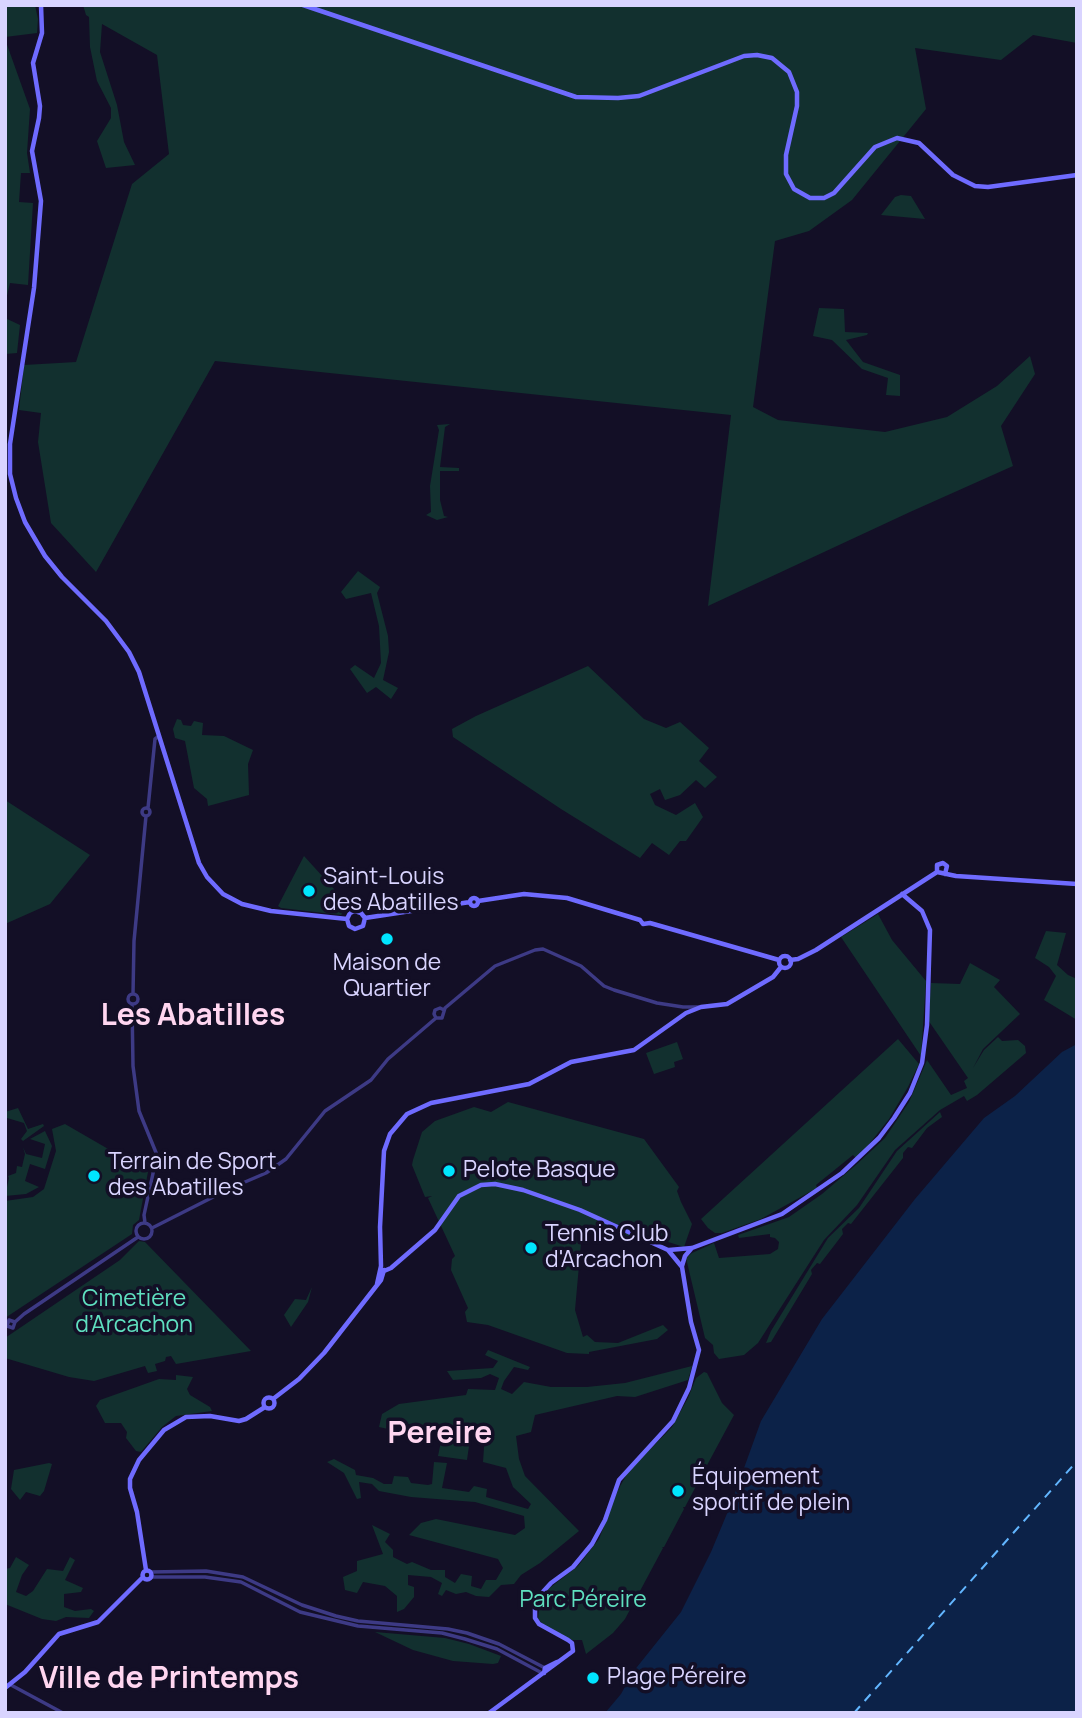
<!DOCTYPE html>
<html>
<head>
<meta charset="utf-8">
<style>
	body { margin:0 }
	#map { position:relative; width:1082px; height:1718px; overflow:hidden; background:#130f26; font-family:Manrope,sans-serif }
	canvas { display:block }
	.frame { position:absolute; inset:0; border:7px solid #d9d4ff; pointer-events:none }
</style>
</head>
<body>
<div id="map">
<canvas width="1082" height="1718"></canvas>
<div class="frame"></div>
</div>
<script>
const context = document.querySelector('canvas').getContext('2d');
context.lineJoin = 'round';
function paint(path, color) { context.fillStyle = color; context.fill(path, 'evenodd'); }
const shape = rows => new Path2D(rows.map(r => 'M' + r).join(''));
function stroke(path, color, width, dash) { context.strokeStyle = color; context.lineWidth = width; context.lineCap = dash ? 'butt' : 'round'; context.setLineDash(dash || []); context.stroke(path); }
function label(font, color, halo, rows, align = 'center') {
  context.font = font + ' Manrope,sans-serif'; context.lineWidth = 7; context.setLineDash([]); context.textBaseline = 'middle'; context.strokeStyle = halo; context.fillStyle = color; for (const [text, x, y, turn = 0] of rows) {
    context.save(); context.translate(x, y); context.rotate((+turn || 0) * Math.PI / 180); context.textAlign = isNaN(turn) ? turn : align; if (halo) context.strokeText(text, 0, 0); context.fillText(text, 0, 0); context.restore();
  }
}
paint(shape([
	[5,5,35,5,38,19,37,33,5,37],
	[83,5,1077,5,1077,43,1033,35,1001,60,915,48,926,109,852,200,809,231,775,241,753,407,778,420,885,432,947,417,997,386,1030,356,1035,374,1001,426,1013,466,910,512,708,606,731,415,215,361,96,572,51,523,38,442,41,413,19,410,24,365,76,362,132,184,169,154,157,55,102,24,100,52,117,105,124,142,135,165,106,168,97,141,111,118,111,108,97,81,90,47,89,17,86,15],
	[5,39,30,109,27,153,30,173,21,173,19,202,33,203,28,285,10,283,5,304],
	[901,195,911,196,925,219,881,215,895,197],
	[819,308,844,309,845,332,868,333,867,335,846,340,863,362,900,375,900,396,886,395,888,378,862,369,832,340,813,336],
	[5,318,20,325,17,353,5,354],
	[450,424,445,427,440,467,459,468,459,471,440,471,440,500,444,516,448,517,437,520,426,515,431,512,430,486,439,430,437,425],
	[358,571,380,587,377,593,388,636,389,652,383,680,398,688,391,699,376,687,367,693,350,669,355,665,374,678,381,663,379,626,371,593,346,599,341,592],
	[588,666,644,719,666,728,680,722,709,748,699,761,717,777,705,788,696,780,680,795,665,800,660,789,650,794,655,805,676,815,695,803,703,817,686,841,680,841,669,855,652,843,640,858,561,809,453,737,452,729,476,716],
	[177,719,181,720,183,725,191,726,194,721,203,723,202,735,224,736,253,750,248,764,249,795,208,806,207,799,194,788,185,741,175,738,173,729],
	[5,800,90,855,50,904,5,924],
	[304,856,334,889,346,909,341,915,281,908,278,906],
	[878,914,892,940,926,981,921,1056,841,937],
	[1046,931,1066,933,1057,965,1068,975,1077,979,1077,1020,1044,1000,1056,976,1049,967,1035,958],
	[970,963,1000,980,994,987,1020,1014,983,1049,973,1068,984,1050,998,1037,1002,1041,1018,1040,1025,1046,1026,1053,977,1095,967,1101,964,1096,940,1110,895,1150,857,1205,824,1240,758,1343,744,1355,719,1359,714,1353,713,1345,705,1338,686,1258,692,1253,714,1243,719,1258,770,1254,778,1249,779,1242,775,1238,770,1237,770,1234,739,1238,738,1235,789,1217,822,1194,857,1164,885,1138,909,1102,927,1060,951,1095,967,1088,964,1081,968,1078,928,1020,931,983,960,984],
	[898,1039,919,1064,908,1087,889,1119,866,1148,856,1158,853,1155,816,1185,817,1188,761,1219,722,1233,715,1233,708,1228,701,1219],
	[677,1042,683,1059,674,1062,675,1067,654,1074,646,1053],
	[508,1102,644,1139,679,1187,677,1191,681,1202,692,1224,684,1247,637,1232,622,1239,582,1232,575,1310,583,1337,587,1335,595,1342,618,1343,663,1325,668,1330,657,1339,589,1352,589,1354,567,1353,488,1325,467,1322,465,1312,468,1308,451,1270,452,1259,455,1256,428,1198,432,1196,425,1197,412,1165,413,1160,422,1132,435,1121,474,1107,491,1112],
	[18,1108,28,1129,43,1124,44,1126,23,1141,21,1139,27,1131,24,1123,7,1118,5,1124,5,1112],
	[940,1112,942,1117,927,1128,912,1148,908,1147,903,1153,903,1158,851,1224,848,1223,842,1229,843,1234,820,1264,817,1263,811,1270,812,1274,771,1342,766,1343,771,1331,828,1238,859,1208,897,1151],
	[65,1124,148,1172,139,1220,133,1225,132,1234,5,1318,5,1201,33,1197,44,1189,56,1151,52,1129],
	[45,1131,52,1146,45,1169,30,1164,25,1181,39,1187,26,1194,5,1196,9,1178,8,1176,16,1173,17,1166,22,1167,25,1154,23,1147,26,1154,42,1158,45,1144,30,1139],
	[139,1241,145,1242,251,1351,176,1364,171,1356,166,1357,165,1361,155,1364,157,1371,148,1373,145,1366,94,1381,69,1377,5,1358,5,1338,120,1260],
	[312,1287,308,1302,291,1327,284,1315,295,1299,306,1300],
	[488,1350,530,1367,528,1370,514,1367,504,1381,501,1389,512,1394,524,1382,551,1387,587,1387,625,1383,692,1366,688,1380,635,1397,617,1396,535,1415,531,1432,516,1436,519,1459,525,1476,579,1531,540,1563,521,1575,514,1584,501,1585,489,1597,476,1596,466,1592,456,1594,446,1590,442,1596,438,1594,442,1583,431,1577,408,1575,408,1585,414,1587,414,1597,404,1609,397,1612,397,1596,385,1586,363,1582,357,1593,345,1590,343,1577,357,1571,357,1561,383,1554,372,1525,390,1534,385,1542,393,1550,393,1557,407,1564,412,1562,431,1570,445,1570,445,1577,455,1583,461,1574,472,1576,471,1586,481,1589,486,1580,496,1580,503,1568,498,1559,409,1535,421,1523,436,1519,515,1535,525,1528,524,1516,475,1502,411,1497,379,1491,372,1484,359,1482,361,1498,357,1499,344,1473,327,1462,334,1459,355,1470,356,1475,373,1478,384,1484,392,1484,394,1476,408,1477,411,1483,428,1485,432,1484,434,1462,447,1463,442,1488,469,1492,474,1486,487,1489,486,1497,528,1509,531,1504,513,1487,506,1468,483,1462,485,1433,471,1432,467,1460,438,1456,443,1432,425,1432,420,1424,400,1424,388,1429,379,1427,382,1414,399,1404,466,1395,468,1389,495,1390,499,1378,490,1374,481,1378,453,1380,447,1371,493,1368,498,1361,485,1355],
	[704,1372,707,1373,722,1403,734,1415,705,1469,703,1469,704,1471,685,1507,683,1507,684,1509,664,1547,662,1547,663,1548,625,1619,613,1633,586,1654,582,1640,572,1640,547,1628,538,1619,540,1601,547,1590,578,1566,599,1539,618,1490,628,1472,672,1427,688,1398,696,1378],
	[176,1375,193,1377,187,1389,190,1395,210,1407,212,1411,176,1416,162,1427,141,1452,136,1451,126,1438,127,1432,121,1423,105,1423,96,1406,100,1400,159,1379,176,1380],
	[49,1463,52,1464,44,1491,40,1496,26,1492,20,1500,11,1489,14,1470],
	[16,1557,29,1565,22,1575,16,1592,26,1596,33,1591,47,1569,63,1571,70,1557,75,1560,65,1580,83,1588,81,1592,64,1594,64,1607,75,1611,91,1609,94,1611,89,1618,66,1617,56,1621,42,1619,5,1604,5,1569,10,1568],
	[375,1632,445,1638,469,1644,501,1656,498,1663,493,1664,453,1661,413,1650]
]), '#12302f');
paint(shape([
	[1077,1044,1077,1713,605,1713,621,1694,633,1672,681,1612,711,1552,731,1504,761,1421,822,1319,915,1199,984,1118,1015,1096,1062,1052]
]), '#0c2248');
stroke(shape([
	[854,1713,1077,1461]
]), '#62b6ff', 2, [9, 7]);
stroke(shape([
	'142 812a4 4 0 1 1 8 0a4 4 0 1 1-8 0Z',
	[148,808,155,739,159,736],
	'128 999a5 5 0 1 1 10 0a5 5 0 1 1-10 0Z',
	[133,994,134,941,146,816],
	[132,1004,133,1066,139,1111,157,1155,144,1215,145,1223],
	[436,1018,442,1018,445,1008,495,966,535,950,543,949,581,966,604,986,614,990,657,1003,683,1007,700,1007],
	[436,1018,434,1014,435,1010,440,1008,444,1010],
	'136 1231a8 8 0 1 1 16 0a8 8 0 1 1-16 0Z',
	[152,1228,231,1188,266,1173,286,1159,325,1111,371,1080,388,1059,436,1018],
	[15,1322,9,1320,7,1326,13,1328,15,1322,24,1314,138,1237],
	[151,1572,206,1571,243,1577,302,1605,336,1616,358,1621,448,1629,467,1633,499,1644,545,1668],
	[152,1577,205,1577,241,1582,300,1612,358,1626,442,1633,465,1639,497,1649,542,1673],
	[11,1685,63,1713]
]), '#3d3a85', 3.5);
stroke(shape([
	[41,5,42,33,33,63,40,106,39,118,32,151,41,201,34,288,10,444,10,474,16,498,25,522,45,556,62,577,106,621,129,652,139,672,199,863,207,877,223,894,242,904,271,911,347,919],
	[303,5,576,97,618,98,639,96,744,56,757,55,772,58,789,72,797,92,797,106,786,155,786,174,794,189,810,198,824,198,834,193,875,147,897,138,919,143,953,175,975,186,988,187,1077,175],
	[937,872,937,865,943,863,947,866,945,874],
	'470 902a4 4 0 1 1 8 0a4 4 0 1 1-8 0Z',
	[478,901,524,894,567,898,640,920,643,924,650,923,779,960],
	[365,918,470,902],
	[347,919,349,926,355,929,363,926,365,918],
	[347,919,350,913,355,911,361,913,365,918],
	'779 962a6 6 0 1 1 12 0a6 6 0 1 1-12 0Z',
	[790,960,798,959,816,950,937,872,956,876,1077,884],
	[669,1250,692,1248,782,1214,842,1173,879,1138,894,1118,910,1093,922,1063,927,1025,930,930,922,911,902,894],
	[682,1266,685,1256,691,1249],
	[384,1271,391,1268,435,1230,459,1196,481,1185,495,1184,523,1190,580,1210,668,1250,682,1267,691,1322,699,1350,689,1388,673,1421,619,1480,605,1520,592,1544,573,1567,551,1583,540,1595,535,1609,535,1618,539,1624,568,1640,572,1643,573,1651,489,1713],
	[377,1284,381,1266,380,1227,384,1151,390,1134,407,1114,431,1103,529,1084,571,1062,634,1050,686,1013,701,1007,727,1004,773,977,781,967],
	'263.5 1403a5.5 5.5 0 1 1 11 0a5.5 5.5 0 1 1-11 0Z',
	[273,1399,299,1379,324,1353,381,1280,384,1270],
	[146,1570,137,1512,130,1488,130,1479,139,1460,164,1430,186,1417,210,1416,239,1421,246,1419,265,1407],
	'142.5 1575a4.5 4.5 0 1 1 9 0a4.5 4.5 0 1 1-9 0Z',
	[544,1673,545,1668,557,1662],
	[5,1688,25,1672,59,1634,98,1622,143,1577]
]), '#6f6bff', 4.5);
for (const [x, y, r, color] of [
	[309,891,7,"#00e5ff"],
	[387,939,7,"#00e5ff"],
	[449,1171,7,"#00e5ff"],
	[94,1176,7,"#00e5ff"],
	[531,1248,7,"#00e5ff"],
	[678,1491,7,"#00e5ff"],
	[593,1678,7,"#00e5ff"]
]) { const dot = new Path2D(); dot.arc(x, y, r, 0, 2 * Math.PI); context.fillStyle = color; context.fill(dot); stroke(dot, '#130f26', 2.5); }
label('23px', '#d9d4ff', '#130f26', [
	["Saint-Louis",323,878],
	["des Abatilles",323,904],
	["Maison de",387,964,"center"],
	["Quartier",387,990,"center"],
	["Terrain de Sport",108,1163],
	["des Abatilles",108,1189],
	["Pelote Basque",463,1171],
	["Tennis Club",545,1235],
	["d'Arcachon",545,1261],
	["Équipement",692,1478],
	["sportif de plein",692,1504],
	["Plage Péreire",607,1678]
], 'left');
label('23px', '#5fe0c0', '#130f26', [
	["Cimetière",134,1300],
	["d’Arcachon",134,1326],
	["Parc Péreire",583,1601]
]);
label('bold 30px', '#ffd6f0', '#130f26', [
	["Les Abatilles",193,1017],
	["Pereire",440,1435],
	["Ville de Printemps",169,1680]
]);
</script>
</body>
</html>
